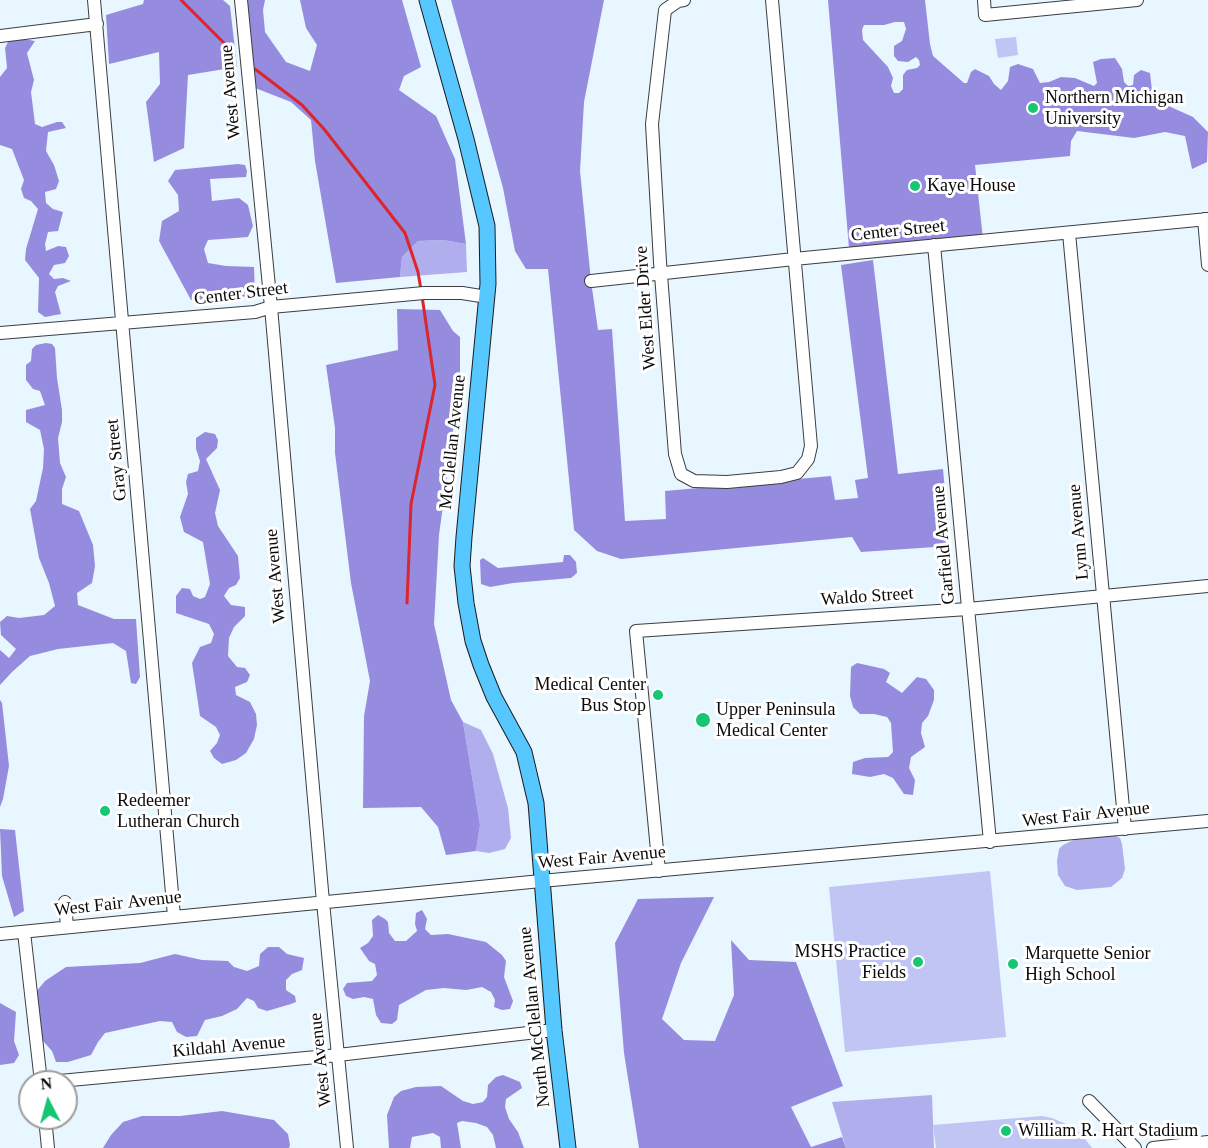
<!DOCTYPE html>
<html>
<head>
<meta charset="utf-8">
<style>
	body { margin:0 }
	#map { position:relative; width:1208px; height:1148px; overflow:hidden; background:#e7f6ff; font-family:Georgia,serif }
	canvas { display:block }
	.north { position:absolute; left:18px; top:1070px; width:60px; height:60px; box-sizing:border-box; background:#fff; border:2px solid #9d9d9d; border-radius:50%; rotate:354deg; font-size:16px; font-weight:700; line-height:24px; text-align:center; color:#0a0a0a }
	.north::after { content:''; display:block; margin:auto; width:21px; height:27px; background:#16c672; clip-path:polygon(50% 0,100% 100%,50% 72%,0 100%) }
</style>
</head>
<body>
<div id="map">
<canvas width="1208" height="1148"></canvas>
<div class="north">N</div>
</div>
<script>
const context = document.querySelector('canvas').getContext('2d');
context.lineJoin = 'round';
function paint(path, color) { context.fillStyle = color; context.fill(path, 'evenodd'); }
const shape = rows => new Path2D(rows.map(r => 'M' + r).join(''));
function stroke(path, color, width, dash) { context.strokeStyle = color; context.lineWidth = width; context.lineCap = dash ? 'butt' : 'round'; context.setLineDash(dash || []); context.stroke(path); }
function label(font, color, halo, rows, align = 'center') {
  context.font = font + ' Georgia,serif'; context.lineWidth = 6; context.setLineDash([]); context.textBaseline = 'middle'; context.strokeStyle = halo; context.fillStyle = color; for (const [text, x, y, turn = 0] of rows) {
    context.save(); context.translate(x, y); context.rotate((+turn || 0) * Math.PI / 180); context.textAlign = isNaN(turn) ? turn : align; if (halo) context.strokeText(text, 0, 0); context.fillText(text, 0, 0); context.restore();
  }
}
paint(shape([
	[443,240,466,244,467,272,400,277,402,257,418,241],
	[463,722,481,730,493,754,508,808,511,838,505,849,489,853,476,851,480,825],
	[1114,835,1120,838,1122,844,1125,869,1122,878,1111,887,1077,890,1065,886,1058,875,1057,861,1059,849,1063,845,1076,839],
	[932,1095,934,1148,846,1148,832,1102]
]), '#b1aeed');
paint(shape([
	[144,0,223,0,230,6,237,67,188,75,184,148,154,162,146,102,160,84,159,52,109,64,106,15,143,4],
	[245,0,265,0,263,10,265,32,286,62,310,71,317,45,306,28,300,0,402,0,421,67,404,76,399,90,436,116,455,159,466,244,443,240,418,241,402,257,400,277,336,283,315,161,311,120,291,102,250,86],
	[451,0,604,0,584,102,580,171,591,281,598,330,612,329,625,521,666,519,665,491,831,476,835,500,858,498,855,480,868,478,841,265,873,260,898,474,943,469,950,546,861,552,852,537,621,559,597,551,574,530,548,269,526,269,515,251,503,188],
	[828,0,925,0,930,44,933,56,964,83,967,83,971,72,975,69,989,76,994,84,1001,90,1008,81,1010,67,1018,64,1033,69,1040,83,1049,82,1061,77,1075,78,1094,86,1097,83,1093,62,1101,59,1115,58,1122,69,1124,82,1128,86,1133,85,1134,75,1141,70,1150,73,1153,99,1193,117,1208,132,1207,162,1192,169,1185,136,1165,132,1134,138,1077,131,1071,141,1070,156,975,165,983,239,849,248],
	[895,22,904,22,906,29,902,41,894,46,894,56,898,61,908,62,916,57,919,60,920,65,917,68,907,70,903,75,903,89,899,93,894,93,891,86,893,78,888,67,863,40,862,30,864,25,884,25],
	[23,39,35,41,27,53,34,80,31,92,35,124,42,127,57,122,62,122,66,128,48,132,46,151,54,165,59,181,56,189,45,192,46,203,53,209,63,212,58,231,48,232,45,244,46,251,58,246,66,247,69,256,65,263,54,265,49,274,54,279,63,278,71,281,58,286,55,292,61,314,45,317,38,312,39,278,25,260,26,249,38,209,31,201,24,198,21,189,24,180,12,149,0,145,0,77,7,68,5,48,9,40],
	[238,164,245,165,247,171,246,177,210,179,212,201,239,198,248,205,253,226,248,237,208,240,204,249,208,263,226,266,254,267,255,296,191,300,159,241,162,221,179,211,178,195,168,181,175,170],
	[397,309,440,310,453,331,460,337,460,380,439,535,434,624,451,700,463,722,480,825,476,851,446,855,438,827,421,807,363,808,364,716,370,681,351,583,335,453,335,428,326,365,398,350],
	[46,343,52,344,55,348,57,378,62,410,62,422,58,438,60,463,66,477,62,489,62,504,79,511,93,545,95,566,92,583,77,593,78,605,114,619,136,619,140,677,136,684,131,683,126,651,113,643,58,649,30,656,12,672,0,685,0,650,9,658,16,649,1,635,0,622,7,616,19,618,44,615,55,606,49,583,39,558,30,509,36,501,43,468,44,449,40,430,26,422,26,410,45,405,40,391,33,389,26,380,26,365,31,361,32,349,36,345],
	[205,432,215,434,218,440,217,448,206,459,220,490,215,513,218,526,238,556,240,578,236,585,229,588,224,596,231,605,245,607,245,616,234,627,229,638,228,656,237,667,245,668,250,675,247,682,235,687,236,695,250,702,256,714,257,725,254,739,246,753,236,760,222,764,214,758,210,751,217,743,220,735,216,727,200,716,192,663,200,647,211,643,214,634,209,624,176,613,176,596,182,588,190,589,193,596,200,599,205,597,210,584,203,542,184,532,180,517,188,494,186,482,188,474,198,471,200,461,196,449,196,438],
	[564,555,570,555,576,562,577,573,571,578,513,583,490,587,481,584,480,560,483,558,498,568,563,562],
	[857,663,884,669,890,673,886,682,902,693,917,677,926,679,934,690,934,700,928,716,922,723,921,733,925,747,911,757,909,768,915,780,913,795,904,794,893,778,884,774,870,777,852,774,853,762,865,758,888,757,893,752,891,723,887,717,874,714,860,714,853,707,850,696,851,667],
	[0,700,2,703,9,766,3,799,0,807],
	[0,829,15,830,24,911,14,917,2,876],
	[714,897,681,963,662,1019,684,1040,715,1041,734,995,731,940,749,960,796,962,843,1086,791,1107,811,1147,842,1137,846,1148,639,1148,624,1053,615,943,638,899],
	[422,910,427,919,425,929,431,935,448,934,486,942,502,955,506,961,504,977,513,1001,510,1009,502,1010,494,1007,495,1000,491,992,482,987,466,990,444,988,426,990,399,1005,397,1020,392,1024,381,1023,376,1015,373,999,364,997,353,999,346,996,343,989,347,983,372,981,377,975,375,964,369,961,360,948,368,943,373,936,372,920,378,915,385,919,388,922,389,933,395,941,406,941,417,931,415,924,416,913],
	[268,947,279,947,287,954,304,958,302,970,292,974,286,980,286,990,295,996,296,1002,291,1004,267,1011,258,1008,254,1001,247,998,237,1009,222,1016,205,1020,197,1036,186,1037,177,1032,172,1022,160,1021,105,1033,98,1042,91,1055,68,1062,56,1062,52,1051,43,1041,37,1013,36,992,45,981,66,967,140,963,175,954,202,960,228,961,234,967,247,971,259,966,260,954],
	[0,1003,16,1012,14,1041,19,1055,14,1063,0,1065],
	[503,1075,520,1082,522,1088,506,1099,505,1107,509,1119,518,1132,524,1148,496,1148,493,1135,487,1127,476,1123,462,1121,457,1123,461,1148,441,1148,440,1137,433,1133,412,1137,410,1148,389,1148,387,1115,394,1097,401,1091,416,1087,441,1086,463,1101,473,1104,483,1102,487,1097,488,1085,496,1077],
	[222,1111,274,1120,288,1134,290,1145,289,1148,103,1148,111,1135,123,1122,142,1116,180,1116]
]), '#968cdf');
paint(shape([
	[1016,37,1018,55,998,58,995,39],
	[990,871,1006,1037,845,1052,829,887],
	[1042,1116,1052,1118,1073,1127,1082,1135,1092,1148,936,1148,933,1125]
]), '#c0c5f3');
stroke(shape([
	[181,0,231,50],
	[255,69,302,105,324,129,405,233,418,272,421,290],
	[407,603,411,504,435,385,422,296]
]), '#da262c', 3);
const minor = shape([
	[94,0,174,916],
	[241,0,271,307,323,902,347,1148],
	[684,0,678,1,665,10,652,124,660,262,675,454,681,474,694,481,727,482,781,477,797,473,808,459,811,446,772,0],
	[984,0,985,15,1137,0],
	[0,36,97,24],
	[1204,219,1208,265],
	[1069,233,1125,829],
	[934,245,990,842],
	[591,281,794,259,1208,219],
	[0,333,255,312,271,307,424,293,462,293,487,297],
	[659,871,636,631,968,609,1208,586],
	[65,902,67,927],
	[24,932,41,1082],
	[0,934,541,881,1208,821],
	[49,1082,338,1055,554,1030],
	[1089,1101,1135,1148],
	[45,1118,48,1148],
	[1153,1148,1208,1142]
]);
const major = shape([
	[427,0,466,139,487,226,488,284,464,537,462,566,466,603,473,641,481,665,494,697,524,752,536,803,554,1030,568,1148]
]);
stroke(minor, '#3d3d3d', 14);
stroke(major, '#1b1b1b', 17);
stroke(minor, '#fff', 12);
stroke(major, '#57c8ff', 15);
for (const [x, y, r, color] of [
	[1033,108,6,"#16c672"],
	[915,186,6,"#16c672"],
	[658,695,6,"#16c672"],
	[703,720,8,"#16c672"],
	[105,811,6,"#16c672"],
	[918,962,6,"#16c672"],
	[1013,964,6,"#16c672"],
	[1006,1131,6,"#16c672"]
]) { const dot = new Path2D(); dot.arc(x, y, r, 0, 2 * Math.PI); context.fillStyle = color; context.fill(dot); stroke(dot, '#fff', 2); }
label('18px', '#0a0a0a', '#fff', [
	["West Avenue",231,92,-95],
	["Center Street",898,231,-6],
	["Center Street",241,294,-7],
	["West Elder Drive",646,308,-94],
	["McClellan Avenue",453,442,-84],
	["Gray Street",117,460,-96],
	["Lynn Avenue",1079,532,-95],
	["Garfield Avenue",944,545,-95],
	["West Avenue",276,576,-95],
	["Waldo Street",867,597,-4],
	["West Fair Avenue",1086,815,-6],
	["West Fair Avenue",602,858,-5],
	["West Fair Avenue",118,904,-6],
	["North McClellan Avenue",535,1017,-96],
	["Kildahl Avenue",229,1047,-5],
	["West Avenue",321,1060,-96]
]);
label('18px', '#0a0a0a', '#fff', [
	["Northern Michigan",1045,98],
	["University",1045,119],
	["Kaye House",927,186],
	["Medical Center",646,685,"right"],
	["Bus Stop",646,706,"right"],
	["Upper Peninsula",716,710],
	["Medical Center",716,731],
	["Redeemer",117,801],
	["Lutheran Church",117,822],
	["MSHS Practice",906,952,"right"],
	["Fields",906,973,"right"],
	["Marquette Senior",1025,954],
	["High School",1025,975],
	["William R. Hart Stadium",1018,1131]
], 'left');
</script>
</body>
</html>
